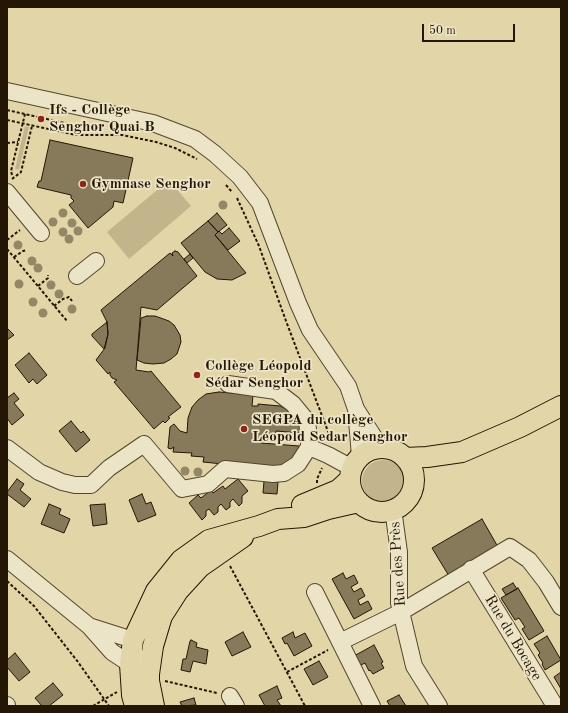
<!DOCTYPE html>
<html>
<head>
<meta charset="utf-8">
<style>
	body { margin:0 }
	#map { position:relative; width:568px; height:713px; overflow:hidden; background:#e2d6a8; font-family:"Old Standard TT",serif }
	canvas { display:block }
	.frame { position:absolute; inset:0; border:8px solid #241605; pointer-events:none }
	.scale { position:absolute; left:422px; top:24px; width:93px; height:18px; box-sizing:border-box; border:2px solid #241605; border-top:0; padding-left:5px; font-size:12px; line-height:14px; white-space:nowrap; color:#241605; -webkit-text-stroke:3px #ece4c6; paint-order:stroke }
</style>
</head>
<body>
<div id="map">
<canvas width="568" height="713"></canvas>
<div class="frame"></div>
<div class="scale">50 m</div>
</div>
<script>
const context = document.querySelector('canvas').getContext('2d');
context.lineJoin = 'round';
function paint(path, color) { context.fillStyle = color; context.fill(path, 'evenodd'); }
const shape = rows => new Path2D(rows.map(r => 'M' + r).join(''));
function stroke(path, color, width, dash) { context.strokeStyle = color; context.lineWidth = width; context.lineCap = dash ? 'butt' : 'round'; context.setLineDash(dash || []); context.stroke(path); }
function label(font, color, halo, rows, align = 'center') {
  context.font = font + ' "Old Standard TT",serif'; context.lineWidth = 3.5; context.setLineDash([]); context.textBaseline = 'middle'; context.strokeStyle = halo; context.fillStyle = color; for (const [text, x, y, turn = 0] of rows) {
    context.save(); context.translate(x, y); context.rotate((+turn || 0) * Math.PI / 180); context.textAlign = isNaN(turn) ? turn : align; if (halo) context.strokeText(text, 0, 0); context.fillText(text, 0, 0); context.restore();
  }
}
paint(shape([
	[25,126,29,127,19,170,15,169],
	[169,180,191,206,129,259,107,232],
	'362 481a21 21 0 1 1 42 0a21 21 0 1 1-42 0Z'
]), '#c2b58c');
const building = shape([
	[50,140,133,158,123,203,114,201,113,207,88,228,69,205,74,201,71,198,71,195,37,187,39,181,41,181,50,140],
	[217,213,227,225,218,232,208,221,217,213],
	[208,221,218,232,215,235,246,273,232,280,217,279,205,272,181,243,208,221],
	[229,228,240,241,228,250,215,235,219,231,222,234,229,228],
	[175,251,178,252,197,276,157,310,141,307,136,370,149,372,151,371,181,407,168,417,170,418,165,423,163,421,154,429,114,382,117,380,112,378,110,375,110,372,108,374,96,360,105,348,108,334,107,322,101,310,170,253,173,256,172,253,175,251],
	[190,254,193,258,187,263,184,259,190,254],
	[147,316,155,316,169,321,174,325,180,335,181,342,177,354,171,359,164,363,153,364,144,363,137,360,141,318,147,316],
	[107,322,108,334,104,349,92,336,92,334,107,322],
	[7,328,14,335,7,340,7,328],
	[29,353,47,375,37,384,33,379,29,383,15,365,29,353],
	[219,392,253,395,252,406,258,406,258,404,280,406,290,411,299,422,300,433,276,431,275,440,261,439,261,443,299,446,296,456,280,468,273,469,203,462,204,457,191,456,192,453,173,452,174,447,171,449,168,448,170,427,174,424,180,431,187,433,188,418,192,407,198,400,206,394,219,392],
	[14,393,19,399,14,403,24,415,12,425,7,418,7,398,14,393],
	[71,421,81,433,83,431,90,440,76,452,59,431,71,421],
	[17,479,24,484,20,490,31,499,24,507,7,494,7,492,17,479],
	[238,479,248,491,242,496,242,503,239,506,233,499,230,502,230,507,226,510,221,504,218,507,218,512,214,515,209,509,206,511,206,516,202,520,189,503,198,495,201,498,211,490,213,493,223,486,225,489,238,479],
	[264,481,278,482,277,494,263,493,264,481],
	[142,494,146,504,151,502,156,515,138,522,129,500,142,494],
	[49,504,61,509,59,514,70,519,64,533,41,524,49,504],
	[105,504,107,524,93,526,90,505,105,504],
	[482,519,498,547,449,576,432,548,482,519],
	[343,573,346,579,354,575,358,583,351,587,354,592,361,588,365,596,358,600,360,605,368,601,372,609,354,619,332,579,343,573],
	[513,583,517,589,506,595,502,589,513,583],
	[518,588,544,631,529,640,522,629,525,627,519,618,515,620,501,598,518,588],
	[243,632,251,647,232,656,225,642,243,632],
	[293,632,295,638,305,633,312,646,294,656,287,643,285,644,282,638,293,632],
	[547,636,561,660,545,670,542,664,543,663,538,655,540,653,534,644,547,636],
	[191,640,197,643,196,647,208,650,206,664,193,661,190,672,181,670,183,659,186,659,190,641,191,640],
	[374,645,383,662,381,663,384,668,373,674,370,670,369,671,365,663,359,666,354,656,374,645],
	[15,653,30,672,19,681,7,667,7,660,15,653],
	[319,661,328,677,313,685,304,669,319,661],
	[561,672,561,689,554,677,561,672],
	[53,683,63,695,49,706,42,706,35,698,53,683],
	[277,686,282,698,277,700,281,706,265,706,259,695,277,686],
	[399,695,406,706,390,706,387,701,399,695],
	[194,698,196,705,182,706,180,702,194,698]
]);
paint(building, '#877a5a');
stroke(building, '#241605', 1);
const minor = shape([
	[7,91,153,123,195,139,215,154,240,177,260,203,298,303,310,330,348,386,356,409,381,448],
	[7,192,41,233],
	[77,276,96,261],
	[228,384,276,391,293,404,307,421,309,438,309,447],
	[356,409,360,456],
	[7,448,39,472,62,482,75,485,91,485,109,468,144,444,182,489,208,484,225,469,273,474,284,473,298,464,309,447,328,455,352,468],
	[393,509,399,552,399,603,414,666,439,706],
	[7,559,89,626,112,652,130,664,138,657],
	[471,569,555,706],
	[315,592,372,706],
	[89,626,133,640],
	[340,642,401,612,510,547,529,560,546,582,561,607],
	[230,696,236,706],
	[7,705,7,706]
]);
const major = shape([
	'350 480a32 32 0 1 1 64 0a32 32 0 1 1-64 0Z',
	[405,458,427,457,462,452,520,427,561,406],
	[302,505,338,490,350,479],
	[135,706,132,695,130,664,133,640,156,591,181,560,209,540,259,526,278,519,304,517,328,509,359,502],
	[154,706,149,681,149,674,153,646,162,616,178,591,200,567,243,537]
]);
stroke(minor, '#54462e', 18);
stroke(major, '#241605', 22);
stroke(shape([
	[7,110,69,124],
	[7,120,76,135,122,135,156,142,175,148,197,159],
	[7,143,18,142],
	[12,175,11,171,25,114],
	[12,179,21,172,32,126],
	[226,185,232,192],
	[237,198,259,246,286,321,332,442],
	[7,240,20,230],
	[7,249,67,321],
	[14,257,23,251,27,250],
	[38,286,48,278,48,275],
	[54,306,63,299,69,297,72,301],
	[317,483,317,479,322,468],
	[230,566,305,706],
	[7,581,34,606,78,662,109,706],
	[287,672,328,650],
	[165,681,217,693],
	[93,706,117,692]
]), '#241605', 2, [3, 2]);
stroke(minor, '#ece4c6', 16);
stroke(major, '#e2d6a8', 20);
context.fillStyle = '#938765';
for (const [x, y] of [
	[223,205],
	[63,213],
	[53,222],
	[72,223],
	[78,231],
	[63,232],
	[69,239],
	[18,245],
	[32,261],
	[38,268],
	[19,284],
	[51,285],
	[59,294],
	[33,302],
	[72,309],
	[43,313],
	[185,471],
	[198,472]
]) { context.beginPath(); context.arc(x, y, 4.5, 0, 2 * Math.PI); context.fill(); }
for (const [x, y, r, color] of [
	[41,119,4,"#8f2418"],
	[83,184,4,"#8f2418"],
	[197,375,4,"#8f2418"],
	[244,429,4,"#8f2418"]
]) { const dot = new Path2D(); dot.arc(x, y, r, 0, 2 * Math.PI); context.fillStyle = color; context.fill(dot); stroke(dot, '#ece4c6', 1.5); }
label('bold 15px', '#241605', '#ece4c6', [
	["Ifs - Collège",49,110],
	["Senghor Quai B",49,127],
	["Gymnase Senghor",91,184],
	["Collège Léopold",205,366],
	["Sédar Senghor",205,383],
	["SEGPA du collège",252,420],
	["Léopold Sedar Senghor",252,437]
], 'left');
label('15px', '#241605', '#ece4c6', [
	["Rue des Près",398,564,-94],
	["Rue du Bocage",513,638,59]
]);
</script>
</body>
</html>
